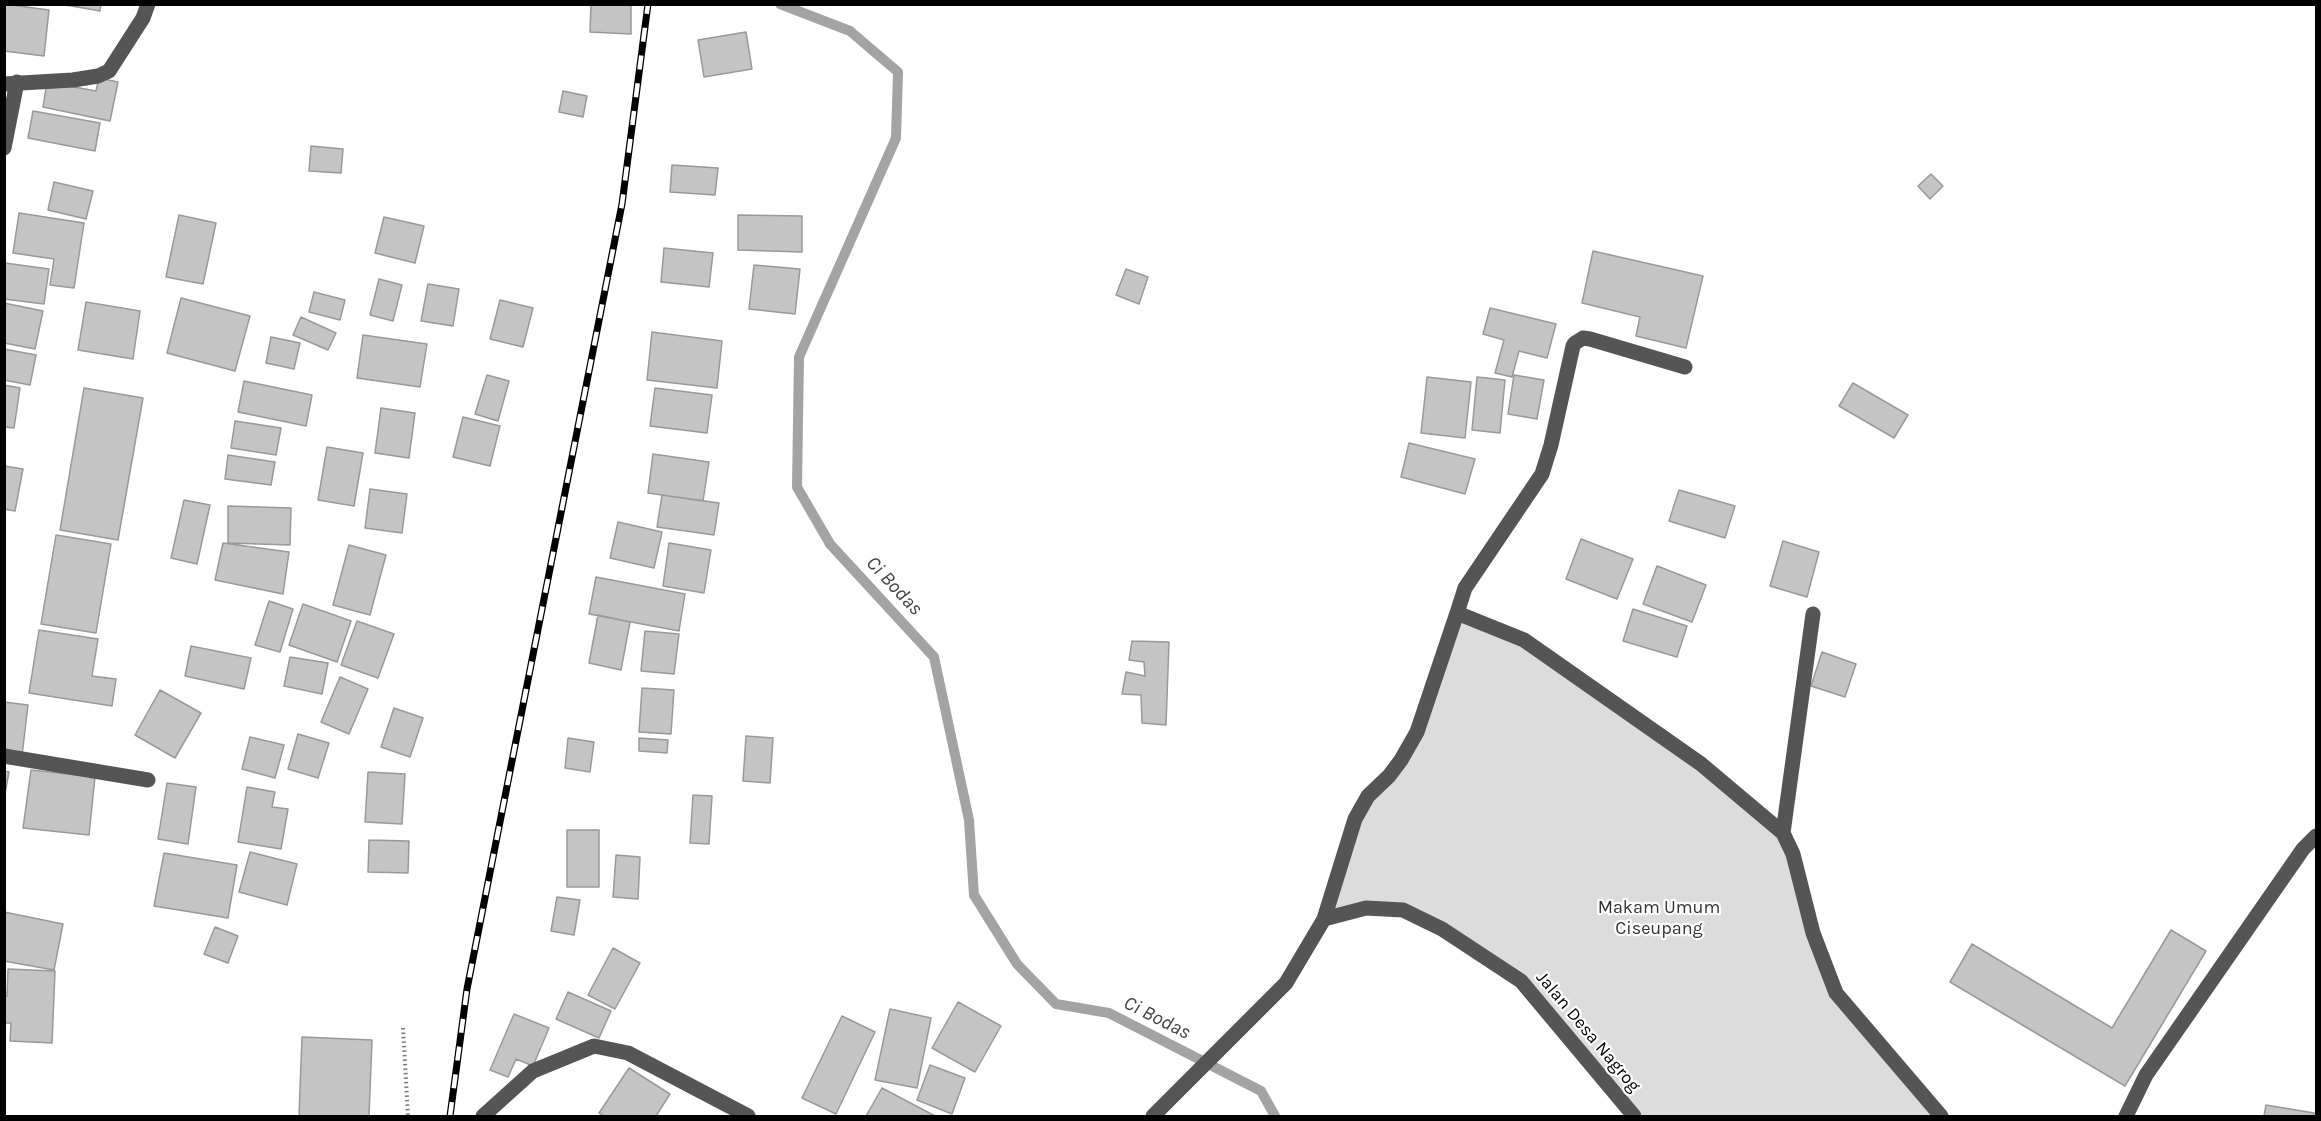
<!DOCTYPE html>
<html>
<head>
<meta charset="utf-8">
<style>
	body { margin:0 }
	#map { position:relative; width:2321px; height:1121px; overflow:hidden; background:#fff; font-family:Karla,sans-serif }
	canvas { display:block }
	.frame { position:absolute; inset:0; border:6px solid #000; pointer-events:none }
</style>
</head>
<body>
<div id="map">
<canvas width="2321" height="1121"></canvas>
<div class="frame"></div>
</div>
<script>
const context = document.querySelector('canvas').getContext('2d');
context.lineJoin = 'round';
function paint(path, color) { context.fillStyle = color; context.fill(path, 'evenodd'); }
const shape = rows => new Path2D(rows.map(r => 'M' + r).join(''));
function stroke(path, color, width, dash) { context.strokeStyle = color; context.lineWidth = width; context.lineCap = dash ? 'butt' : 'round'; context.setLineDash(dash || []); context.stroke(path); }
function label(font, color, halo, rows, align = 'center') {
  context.font = font + ' Karla,sans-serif'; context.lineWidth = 4.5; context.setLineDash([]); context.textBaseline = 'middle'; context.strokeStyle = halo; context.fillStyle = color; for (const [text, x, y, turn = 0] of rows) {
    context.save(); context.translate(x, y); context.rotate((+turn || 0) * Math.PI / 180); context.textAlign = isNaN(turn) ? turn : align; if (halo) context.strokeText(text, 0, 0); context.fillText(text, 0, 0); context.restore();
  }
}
paint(shape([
	[1457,613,1524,640,1783,833,1836,993,1941,1116,1634,1116,1521,981,1403,910,1324,919,1355,819,1401,760]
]), '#dcdcdc');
stroke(shape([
	[780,4,850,31,898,72,896,138,799,357,797,487,830,544,934,657,969,820,974,895,1017,964,1056,1004,1109,1013,1261,1091,1275,1116]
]), '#a3a3a3', 10);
const building = shape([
	[4,4,49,10,44,56,4,51,4,4],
	[60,4,101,4,100,11,60,4],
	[591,4,631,4,631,34,590,32,591,4],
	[746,32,752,69,704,77,698,40,746,32],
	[99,78,118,82,110,121,43,107,47,82,96,91,99,78],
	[563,91,587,96,583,117,559,112,563,91],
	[33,111,100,123,95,151,28,138,33,111],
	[311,146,343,149,341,173,309,171,311,146],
	[672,165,718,168,715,195,670,192,672,165],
	[1931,174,1943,186,1930,199,1918,186,1931,174],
	[54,182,93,191,86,219,48,210,54,182],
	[19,213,84,223,74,288,50,285,54,259,13,253,19,213],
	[179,215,216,223,203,284,166,277,179,215],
	[738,215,802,216,802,252,738,250,738,215],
	[384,217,424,226,415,263,375,253,384,217],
	[664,248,713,253,709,287,661,282,664,248],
	[1593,251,1703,276,1686,348,1636,336,1640,317,1582,303,1593,251],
	[5,263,49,269,44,304,4,299,5,263],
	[754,265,800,269,795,314,749,309,754,265],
	[1126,269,1148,277,1139,304,1116,295,1126,269],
	[379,279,402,285,393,321,370,315,379,279],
	[428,284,459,289,453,326,421,321,428,284],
	[314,292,345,300,340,320,309,312,314,292],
	[181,298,250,316,235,371,167,353,181,298],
	[500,300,533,308,523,347,490,339,500,300],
	[86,302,140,311,133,359,78,350,86,302],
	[4,303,43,311,35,349,4,343,4,303],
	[1490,308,1556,324,1547,358,1519,351,1512,377,1495,373,1504,340,1483,334,1490,308],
	[301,317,336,333,328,350,293,335,301,317],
	[652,332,722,341,717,388,647,380,652,332],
	[363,335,427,344,420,387,357,378,363,335],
	[271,337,300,343,294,369,266,363,271,337],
	[4,349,36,355,30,385,4,380,4,349],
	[487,375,509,381,498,421,475,414,487,375],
	[1514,375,1544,380,1537,419,1508,414,1514,375],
	[1427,377,1471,382,1465,438,1421,433,1427,377],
	[1477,377,1505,380,1500,433,1472,430,1477,377],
	[244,381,312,395,306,426,238,412,244,381],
	[1853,383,1908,415,1894,438,1839,406,1853,383],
	[4,385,20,388,14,428,4,427,4,385],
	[84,388,143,398,118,540,60,530,84,388],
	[655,388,712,395,707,433,650,426,655,388],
	[381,408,415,413,409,458,375,453,381,408],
	[463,417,500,426,490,466,453,457,463,417],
	[235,421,281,428,276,455,231,448,235,421],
	[1409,443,1475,459,1465,494,1401,477,1409,443],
	[327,447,363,453,354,506,318,500,327,447],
	[653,454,709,462,703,501,648,493,653,454],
	[228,455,275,462,271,485,225,479,228,455],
	[4,466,23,469,15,511,4,509,4,466],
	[370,489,407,494,402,533,365,528,370,489],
	[1679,490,1735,506,1725,538,1669,521,1679,490],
	[662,495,719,503,714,535,657,527,662,495],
	[184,500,210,505,197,564,171,558,184,500],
	[228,506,291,508,290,545,228,543,228,506],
	[618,522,662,532,654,568,610,558,618,522],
	[56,535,111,544,96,633,41,624,56,535],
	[1581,539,1633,559,1617,599,1566,579,1581,539],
	[1783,541,1819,552,1807,597,1770,586,1783,541],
	[223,543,289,552,283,594,215,580,223,543],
	[669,543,711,550,704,593,663,586,669,543],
	[349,545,386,555,370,615,333,605,349,545],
	[1657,566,1706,585,1692,622,1643,604,1657,566],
	[596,577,685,594,679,631,589,614,596,577],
	[269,601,293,609,280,652,255,645,269,601],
	[303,604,351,621,337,662,289,645,303,604],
	[1633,609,1687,626,1677,657,1623,641,1633,609],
	[598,615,630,622,621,670,589,663,598,615],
	[357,621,394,634,378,678,341,665,357,621],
	[39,630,98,639,92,676,116,679,112,706,29,693,39,630],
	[645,631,679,634,674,674,641,671,645,631],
	[1132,641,1169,642,1166,725,1142,723,1141,695,1122,694,1126,672,1145,676,1144,662,1129,660,1132,641],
	[191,646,251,658,244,689,185,676,191,646],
	[1822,652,1856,664,1845,697,1811,686,1822,652],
	[290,657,328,663,322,694,284,686,290,657],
	[340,677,368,689,349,734,321,722,340,677],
	[642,688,674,690,671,734,639,732,642,688],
	[160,690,201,713,175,758,135,735,160,690],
	[4,702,28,705,22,756,4,753,4,702],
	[394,708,423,718,410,757,381,747,394,708],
	[298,734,329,743,318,778,288,769,298,734],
	[746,736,773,738,770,783,743,781,746,736],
	[250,737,284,745,275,778,242,769,250,737],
	[568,738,594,742,590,772,565,768,568,738],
	[639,738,668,740,667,753,639,751,639,738],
	[31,770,95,777,89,835,23,828,31,770],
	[4,771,9,772,4,799,4,771],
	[368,772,405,774,402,824,365,822,368,772],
	[167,783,196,787,188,844,158,839,167,783],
	[247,787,275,792,272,807,288,809,281,849,238,842,247,787],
	[693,795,712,796,709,844,690,843,693,795],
	[567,830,599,830,599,887,567,887,567,830],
	[369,840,409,841,408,873,368,872,369,840],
	[250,852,297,864,287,905,239,892,250,852],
	[164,853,237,865,228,918,154,906,164,853],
	[616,855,640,857,638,899,613,897,616,855],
	[557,897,580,900,574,935,551,931,557,897],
	[4,912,63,924,54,970,4,961,4,912],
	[215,927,238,936,228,963,204,954,215,927],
	[2171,930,2206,951,2125,1086,1950,982,1972,944,2112,1028,2171,930],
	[613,948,640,963,615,1009,588,995,613,948],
	[8,969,55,971,52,1043,10,1041,11,1023,4,1023,4,996,7,996,8,969],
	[568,992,611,1011,599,1038,556,1019,568,992],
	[958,1002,1001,1026,975,1072,932,1048,958,1002],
	[890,1009,931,1018,917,1088,875,1080,890,1009],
	[514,1014,549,1028,533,1066,516,1059,508,1077,490,1070,514,1014],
	[842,1016,875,1032,836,1114,802,1098,842,1016],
	[302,1037,372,1040,369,1116,299,1116,302,1037],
	[930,1065,965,1078,952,1114,917,1100,930,1065],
	[629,1068,670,1094,656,1116,604,1116,599,1113,629,1068],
	[882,1088,935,1116,866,1116,882,1088],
	[2266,1105,2314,1113,2314,1116,2264,1116,2266,1105]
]);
paint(building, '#c4c4c4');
stroke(building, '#999', 1.5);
stroke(shape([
	[403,1028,408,1116]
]), '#777', 4, [1.5, 3]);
stroke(shape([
	[4,84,73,80,98,76,109,71,143,18,148,4],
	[4,148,17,82],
	[1685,367,1590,339,1583,338,1575,343,1573,346,1551,445,1542,474,1465,588,1457,613,1524,640,1701,764,1783,833,1793,854,1813,933,1836,993,1941,1116],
	[4,756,148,780],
	[1783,833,1813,614],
	[1324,919,1355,819,1368,796,1389,776,1401,760,1417,732,1457,613],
	[483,1116,533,1071,594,1046,628,1053,748,1116],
	[1153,1116,1286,983,1324,919,1366,908,1403,910,1442,929,1521,981,1634,1116],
	[2126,1116,2146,1075,2303,849,2316,836]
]), '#555', 15);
const rail = shape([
	[450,1116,467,989,622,204,648,4]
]);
stroke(rail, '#000', 7);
stroke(rail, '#fff', 4.5, [14]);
label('18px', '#333', '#fff', [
	["Makam Umum",1659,908],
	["Ciseupang",1659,929]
]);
label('18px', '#000', '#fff', [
	["Jalan Desa Nagrog",1588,1032,50]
]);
label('italic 20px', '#444', '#fff', [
	["Ci Bodas",894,586,47],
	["Ci Bodas",1157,1018,27]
]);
</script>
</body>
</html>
